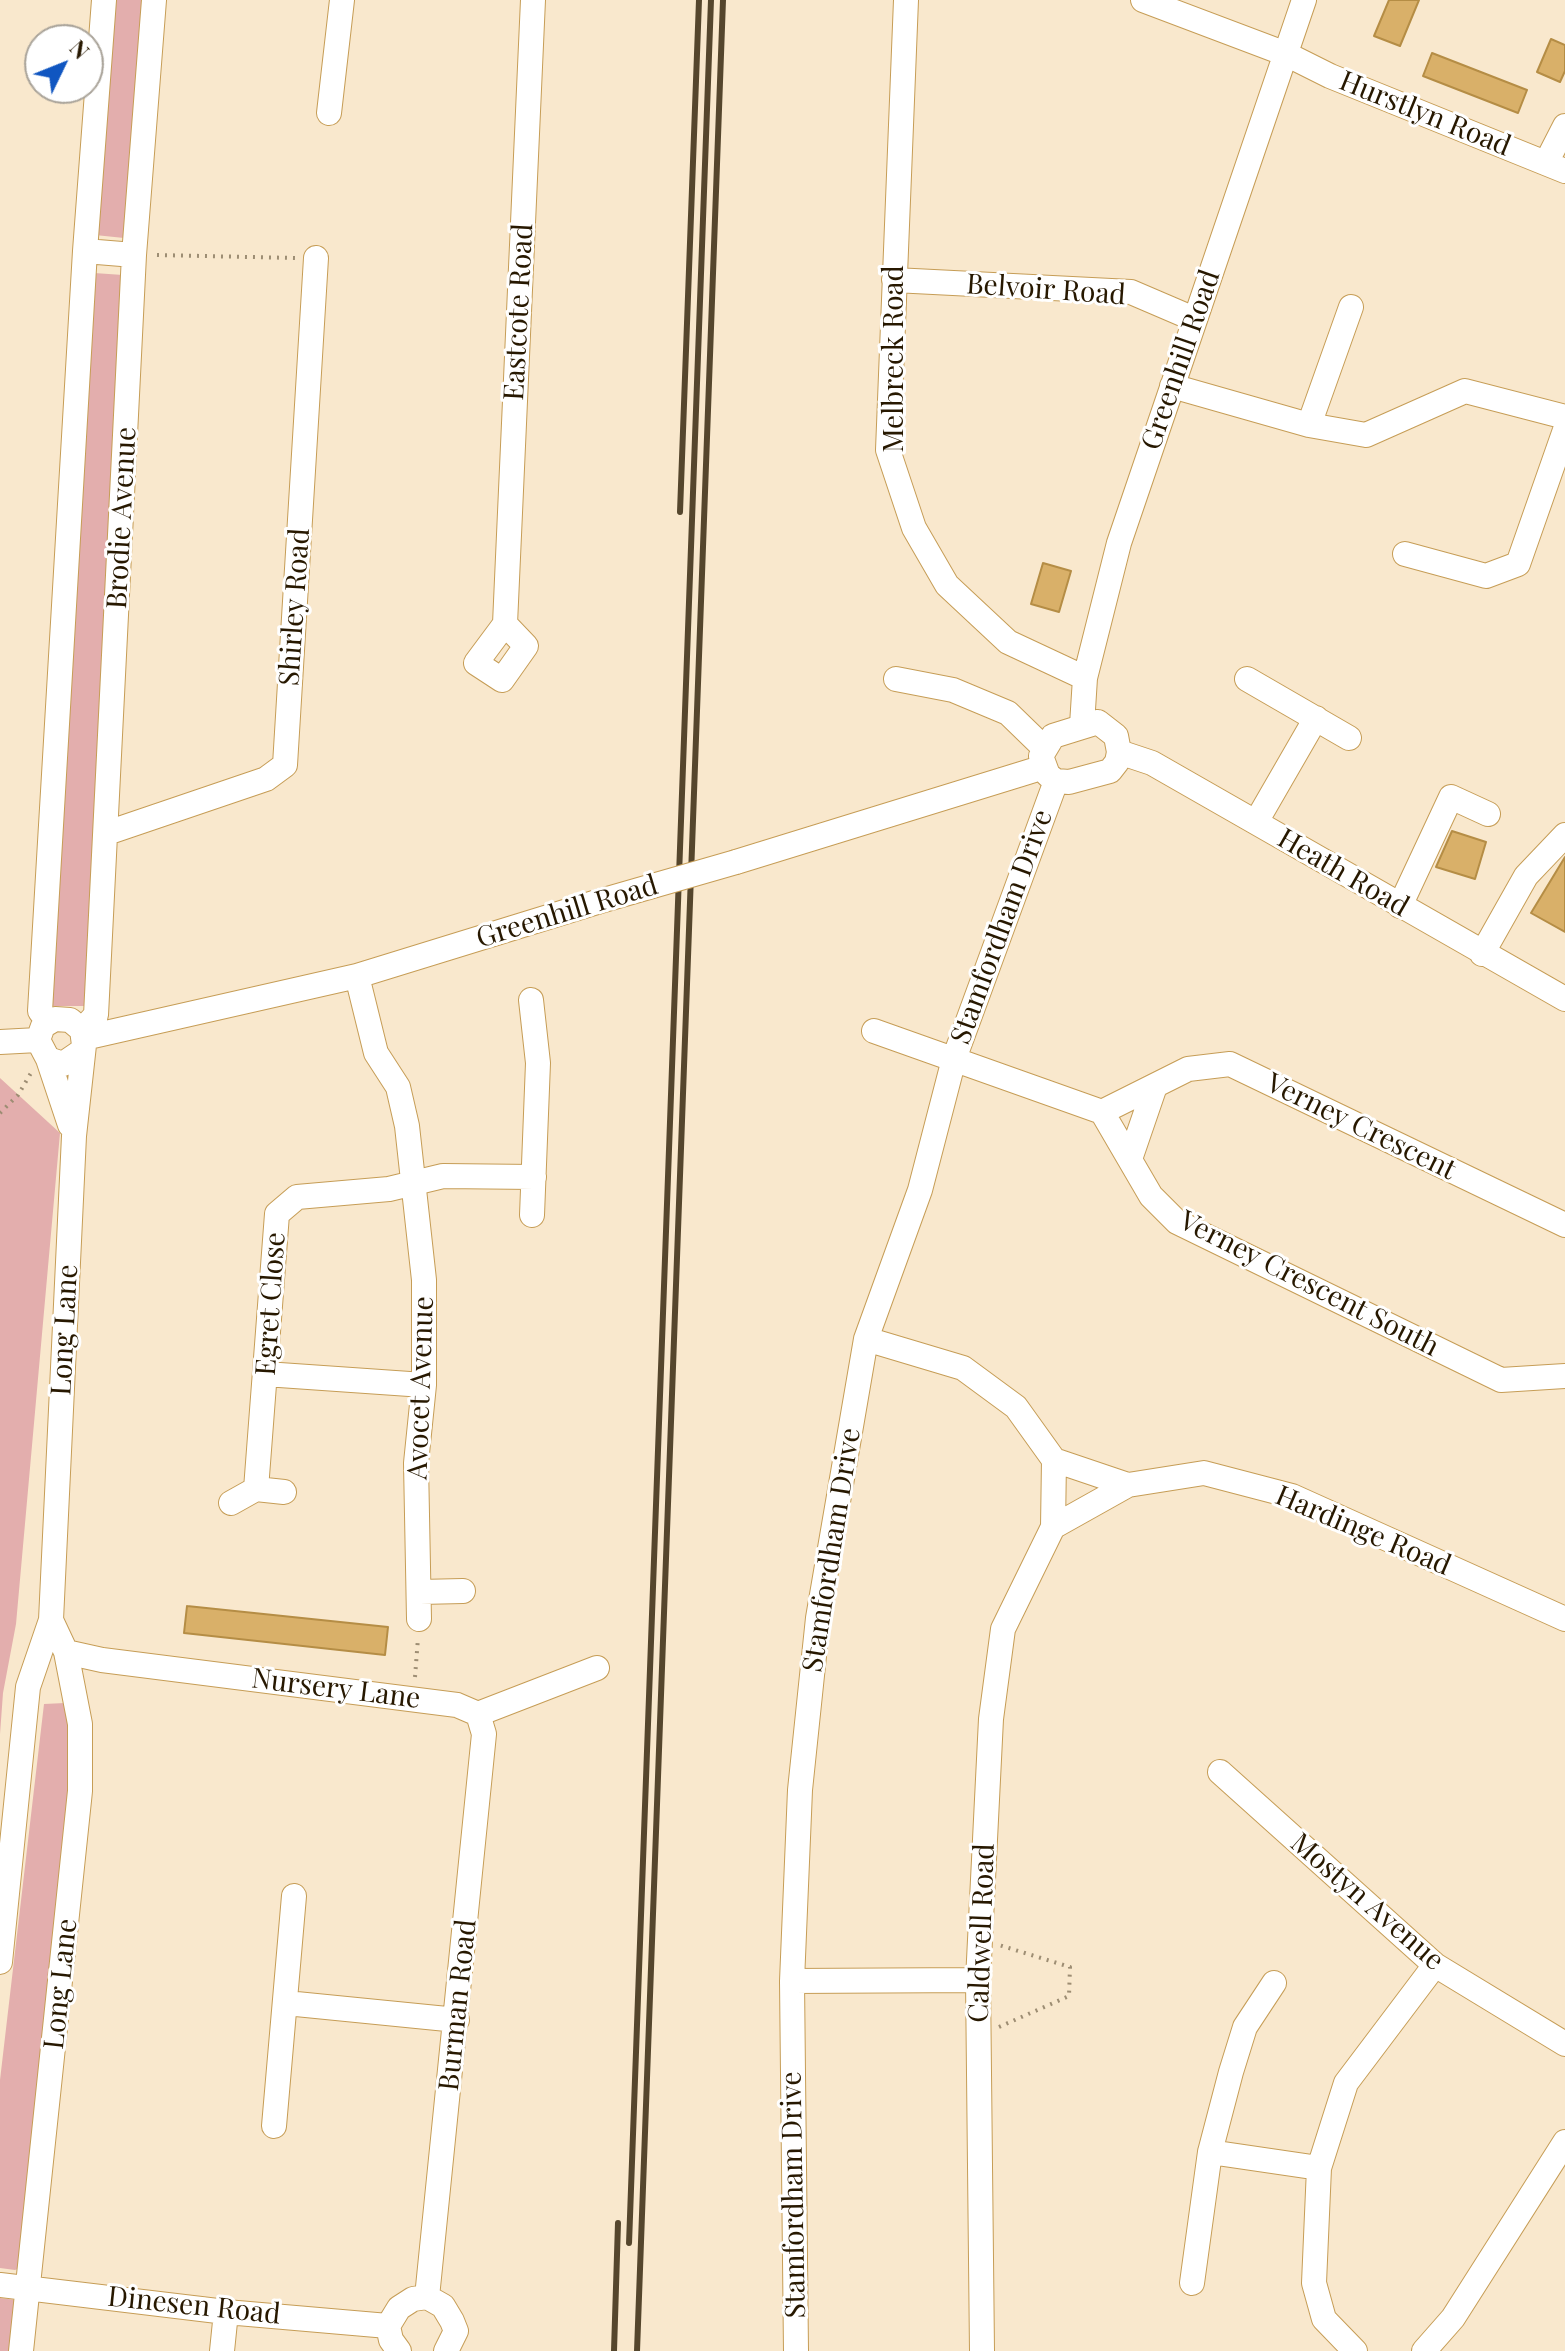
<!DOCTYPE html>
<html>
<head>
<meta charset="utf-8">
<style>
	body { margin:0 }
	#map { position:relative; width:1565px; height:2351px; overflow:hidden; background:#f9e8cd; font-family:"Playfair Display",serif }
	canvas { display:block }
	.north { position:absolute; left:24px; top:24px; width:80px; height:80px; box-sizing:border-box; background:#fff; border:2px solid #a9a399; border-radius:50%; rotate:47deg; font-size:22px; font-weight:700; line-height:32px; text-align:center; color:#271800 }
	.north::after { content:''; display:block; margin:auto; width:28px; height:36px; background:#1056c1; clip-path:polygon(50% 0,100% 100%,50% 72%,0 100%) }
</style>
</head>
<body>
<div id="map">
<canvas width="1565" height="2351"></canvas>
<div class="north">N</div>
</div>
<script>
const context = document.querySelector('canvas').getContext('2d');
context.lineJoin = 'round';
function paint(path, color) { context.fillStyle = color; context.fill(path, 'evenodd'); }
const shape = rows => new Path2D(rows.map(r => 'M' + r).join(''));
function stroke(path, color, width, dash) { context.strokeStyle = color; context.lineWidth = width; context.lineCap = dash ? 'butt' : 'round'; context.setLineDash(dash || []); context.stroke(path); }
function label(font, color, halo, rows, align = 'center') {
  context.font = font + ' "Playfair Display",serif'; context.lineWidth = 6; context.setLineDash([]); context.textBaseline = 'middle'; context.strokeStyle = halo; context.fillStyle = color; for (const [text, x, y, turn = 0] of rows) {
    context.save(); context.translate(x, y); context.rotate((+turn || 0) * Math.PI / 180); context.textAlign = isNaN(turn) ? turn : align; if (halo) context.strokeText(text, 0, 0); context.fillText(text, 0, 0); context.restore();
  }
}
paint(shape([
	[115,0,143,0,124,238,95,235],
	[94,273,123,275,89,1006,52,1006],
	[0,1078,60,1133,16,1624,3,1693,0,1734],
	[65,1703,70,1739,71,1809,20,2268,15,2270,0,2268,0,2080,44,1704],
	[0,2298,16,2300,12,2351,0,2351]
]), '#e3aead');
const building = shape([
	[1389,0,1419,0,1400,46,1374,36,1389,0],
	[1551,39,1565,45,1565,71,1560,82,1537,72,1551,39],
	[1432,53,1527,90,1518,113,1423,76,1432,53],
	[1043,563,1071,571,1059,612,1031,604,1043,563],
	[1452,831,1486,842,1475,879,1436,867,1452,831],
	[1565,857,1565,932,1531,913,1565,857],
	[187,1606,388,1627,385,1655,184,1633,187,1606]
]);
paint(building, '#d9b069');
stroke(building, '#b58d45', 2);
const minor = shape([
	[906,0,888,450,914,528,947,585,1008,642,1085,678],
	[1143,0,1286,54,1330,76,1565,171],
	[329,113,342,0],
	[1546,163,1565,126],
	[85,251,134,255],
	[894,280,1131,292,1194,319],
	[1172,386,1309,425,1366,435,1465,391,1565,417],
	[1309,425,1351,307],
	[1405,554,1486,576,1518,564,1565,430],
	[505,624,526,646,502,680,476,663,505,624,533,0],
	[896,679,953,690,1008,713,1043,747],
	[1247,679,1349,738],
	[1098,722,1116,736,1119,752,1117,762,1110,771,1069,782,1056,781,1048,775,1041,756,1053,736,1098,722],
	[1082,725,1085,678,1119,543,1304,0],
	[1119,752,1152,763,1565,999],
	[1256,822,1316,718],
	[107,833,266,779,285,765,316,258],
	[736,862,1044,767],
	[1400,906,1451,797,1488,814],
	[1482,954,1526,876,1565,835],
	[357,976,376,1053,398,1087,407,1126,424,1280,424,1385,416,1463,419,1619],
	[531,1000,538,1063,532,1215],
	[48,1022,40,1011,85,251,104,0],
	[82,1030,96,1015,134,255,154,0],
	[874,1031,1102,1112,1188,1069,1230,1064,1565,1225],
	[84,1038,357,976,597,902],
	[0,1042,38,1040],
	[48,1059,70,1125],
	[1102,1112,1151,1196,1177,1222,1501,1380,1565,1376],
	[1130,1159,1154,1089],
	[866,1339,963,1368,1016,1407,1054,1460,1128,1485,1204,1473,1292,1496,1565,1619],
	[265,1374,424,1385],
	[256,1489,277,1214,297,1197,389,1189,443,1176,534,1177],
	[231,1503,256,1489,284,1492],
	[1053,1527,1054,1460],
	[420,1592,463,1591],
	[66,1652,102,1660,457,1705,478,1714,597,1668],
	[1220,1772,1435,1965,1565,2044],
	[0,1962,28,1687,51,1620,74,1136,84,1045,82,1030,70,1020,55,1019,43,1026,38,1040,48,1059,63,1064,82,1051],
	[792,1981,978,1980],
	[286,2003,457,2020],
	[274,2126,294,1896],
	[1210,2152,1319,2168],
	[1192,2283,1210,2152,1231,2072,1245,2027,1274,1983],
	[0,2285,226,2312,388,2326],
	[427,2297,484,1734,478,1714],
	[21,2351,80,1791,80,1724,66,1652,51,1620],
	[222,2351,226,2312],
	[399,2351,391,2340,388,2326,399,2308,413,2299,427,2297,443,2306,452,2321,456,2331,446,2351],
	[796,2351,792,1981,800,1790,818,1618,866,1339,920,1190,954,1059,1056,781],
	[982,2351,978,1980,991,1719,1003,1629,1053,1527,1128,1485],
	[1355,2351,1324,2319,1314,2283,1319,2168,1346,2083,1435,1965],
	[1424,2351,1453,2318,1565,2142]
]);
stroke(minor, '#c69d56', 26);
stroke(shape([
	[157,255,296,258],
	[0,1113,18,1095,31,1073],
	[415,1677,418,1638],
	[999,2027,1069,1996,1070,1967,999,1945]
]), '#9d8d73', 4, [2, 6]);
stroke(minor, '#fff', 24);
stroke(shape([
	[680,512,699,0],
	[629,2243,711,0],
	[614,2351,618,2223],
	[637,2351,723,0]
]), '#55462d', 6);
const minorBridge = shape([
	[597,902,736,862]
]);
stroke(minorBridge, '#c69d56', 26, []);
stroke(minorBridge, '#fff', 24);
label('28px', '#271800', '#fff', [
	["Hurstlyn Road",1425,114,22],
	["Belvoir Road",1046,290,4],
	["Eastcote Road",519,312,-87],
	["Melbreck Road",894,359,-90],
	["Greenhill Road",1181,360,-71],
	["Brodie Avenue",122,518,-87],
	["Shirley Road",295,607,-86],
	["Heath Road",1343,873,30],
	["Greenhill Road",567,912,-17],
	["Stamfordham Drive",1002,927,-70],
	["Verney Crescent",1361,1127,26],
	["Verney Crescent South",1309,1284,27],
	["Egret Close",271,1304,-86],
	["Long Lane",65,1330,-87],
	["Avocet Avenue",421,1388,-88],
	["Hardinge Road",1363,1531,23],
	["Stamfordham Drive",832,1550,-81],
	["Nursery Lane",336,1689,7],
	["Mostyn Avenue",1367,1902,41],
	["Caldwell Road",982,1933,-88],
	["Long Lane",61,1984,-84],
	["Burman Road",458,2005,-84],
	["Stamfordham Drive",794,2195,-91],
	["Dinesen Road",194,2306,6]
]);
</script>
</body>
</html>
